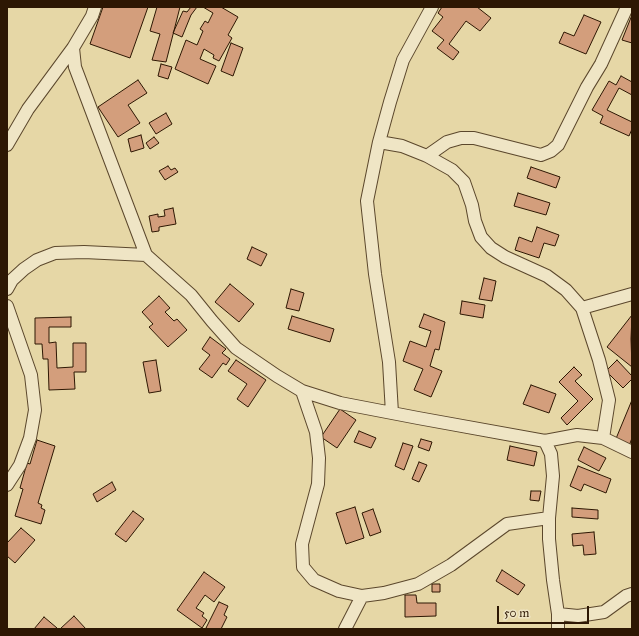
<!DOCTYPE html>
<html>
<head>
<meta charset="utf-8">
<style>
	body { margin:0 }
	#map { position:relative; width:639px; height:636px; overflow:hidden; background:#e6d7a6; font-family:"IM FELL Great Primer",serif }
	canvas { display:block }
	.frame { position:absolute; inset:0; border:8px solid #2d1703; pointer-events:none }
	.scale { position:absolute; left:497px; top:606px; width:92px; height:18px; box-sizing:border-box; border:2px solid #2d1703; border-top:0; padding-left:5px; font-size:12px; line-height:14px; white-space:nowrap; color:#2d1703; -webkit-text-stroke:3px #efe5c5; paint-order:stroke }
</style>
</head>
<body>
<div id="map">
<canvas width="639" height="636"></canvas>
<div class="frame"></div>
<div class="scale">50 m</div>
</div>
<script>
const context = document.querySelector('canvas').getContext('2d');
context.lineJoin = 'round';
function paint(path, color) { context.fillStyle = color; context.fill(path, 'evenodd'); }
const shape = rows => new Path2D(rows.map(r => 'M' + r).join(''));
function stroke(path, color, width, dash) { context.strokeStyle = color; context.lineWidth = width; context.lineCap = dash ? 'butt' : 'round'; context.setLineDash(dash || []); context.stroke(path); }
const building = shape([
	[103,7,148,7,130,58,90,44,103,7],
	[157,7,180,7,166,62,152,60,160,34,150,31,157,7],
	[191,7,197,7,191,15,182,37,173,33,183,11,187,12,191,7],
	[203,7,221,7,238,17,228,35,232,38,219,61,213,58,214,55,204,49,200,59,216,66,208,84,175,69,186,40,197,45,203,31,200,29,205,21,208,23,213,13,203,7],
	[442,7,477,7,491,18,480,31,466,21,449,44,459,52,453,60,437,48,444,40,432,31,443,17,438,13,442,7],
	[584,15,601,22,586,54,559,43,564,32,574,36,584,15],
	[632,15,632,43,622,40,632,15],
	[231,43,243,48,233,76,221,71,231,43],
	[161,64,172,67,168,79,158,76,161,64],
	[621,76,632,82,632,95,619,88,607,110,632,122,632,129,629,136,600,123,603,116,592,110,609,81,616,85,621,76],
	[138,80,147,93,128,105,140,123,118,137,98,107,138,80],
	[166,113,172,124,156,134,149,123,166,113],
	[141,135,144,148,131,152,128,139,141,135],
	[154,137,159,143,150,149,146,143,154,137],
	[168,166,171,170,175,168,178,172,165,180,159,171,168,166],
	[531,167,560,177,556,188,527,178,531,167],
	[518,193,550,203,546,215,514,206,518,193],
	[173,208,176,224,159,227,159,231,152,232,149,216,158,214,158,217,165,216,164,210,173,208],
	[537,227,559,235,555,246,544,243,539,258,515,250,519,237,532,242,537,227],
	[252,247,267,254,261,266,247,259,252,247],
	[484,278,496,281,492,301,479,299,484,278],
	[230,284,254,304,239,322,215,302,230,284],
	[291,289,304,293,299,311,286,308,291,289],
	[159,296,170,308,165,312,174,321,177,319,187,330,168,347,149,327,153,324,142,312,159,296],
	[462,301,485,305,483,318,460,314,462,301],
	[424,314,445,322,439,350,435,349,430,366,442,371,431,397,414,390,423,369,403,361,410,341,426,347,431,331,419,327,424,314],
	[632,315,631,339,632,367,607,347,632,315],
	[292,316,334,329,330,342,288,329,292,316],
	[71,317,71,327,49,327,49,343,56,342,57,368,73,367,73,343,86,343,86,372,74,372,75,389,49,390,48,359,43,359,42,344,35,344,35,318,71,317],
	[210,337,226,349,222,353,230,359,226,365,223,363,212,378,199,369,210,355,202,349,210,337],
	[156,360,161,391,149,393,143,362,156,360],
	[236,360,266,380,248,407,237,399,247,384,228,371,236,360],
	[617,360,632,376,632,379,623,388,606,371,617,360],
	[574,367,582,375,575,381,593,399,567,425,561,418,578,401,559,382,574,367],
	[531,385,556,394,549,413,523,404,531,385],
	[632,400,632,438,629,446,615,441,632,400],
	[340,409,356,420,337,448,321,437,340,409],
	[359,431,376,438,371,448,354,442,359,431],
	[421,439,432,442,429,451,418,447,421,439],
	[37,440,55,446,38,503,42,505,41,508,45,510,41,524,15,516,23,489,20,488,27,463,30,464,37,440],
	[403,443,413,446,404,470,395,466,403,443],
	[510,446,537,452,534,466,507,460,510,446],
	[584,447,606,458,599,471,578,460,584,447],
	[419,462,427,465,419,482,412,479,419,462],
	[578,466,611,479,606,493,584,484,581,491,570,486,578,466],
	[112,482,116,490,97,502,93,494,112,482],
	[531,491,541,491,539,501,530,500,531,491],
	[355,507,364,538,346,544,336,513,355,507],
	[572,508,598,510,598,519,572,517,572,508],
	[373,509,381,532,370,536,362,513,373,509],
	[133,511,144,519,126,542,115,534,133,511],
	[21,528,35,540,15,563,7,556,7,543,21,528],
	[594,532,596,554,584,555,583,545,573,546,572,534,594,532],
	[502,570,525,585,518,595,496,581,502,570],
	[204,572,225,587,214,602,205,595,196,608,204,613,202,616,207,620,202,628,177,610,204,572],
	[432,584,440,584,440,592,432,592,432,584],
	[405,595,416,595,417,603,436,603,436,616,405,617,405,595],
	[219,602,228,606,224,615,227,617,221,629,208,629,206,628,219,602],
	[74,616,86,629,60,629,74,616],
	[44,617,57,628,56,629,34,629,44,617]
]);
paint(building, '#d39e7c');
stroke(building, '#2d1703', 1);
const minor = shape([
	[73,48,75,67,146,255],
	[379,142,402,146,427,156,452,170,464,182,472,205,475,221,481,237,491,248,505,257,547,276,566,290,582,308,599,360,609,400,603,438],
	[7,145,28,109,73,48,92,16,95,7],
	[427,156,447,142,461,138,474,138,541,155,551,151,558,145,587,87,601,64,627,7],
	[7,289,12,280,24,269,37,260,55,253,84,252,146,255,191,295,212,321,236,348,277,376,302,391,340,403,418,418,545,441,551,454,553,476,549,518,549,539,553,580,558,614,558,629],
	[7,306,31,375,35,410,30,438,20,465,7,485],
	[582,308,632,294],
	[302,391,316,432,319,458,318,484,302,544,303,567,314,580,339,591,362,596,384,593,418,584,451,565,507,524,549,518],
	[392,413,389,362,375,274,367,201,379,142,390,102,403,60,432,7],
	[545,441,577,435,603,438,632,452],
	[558,614,578,616,604,612,626,596,632,594],
	[345,629,362,596]
]);
stroke(minor, '#5b472c', 14);
stroke(minor, '#efe5c5', 12);
</script>
</body>
</html>
